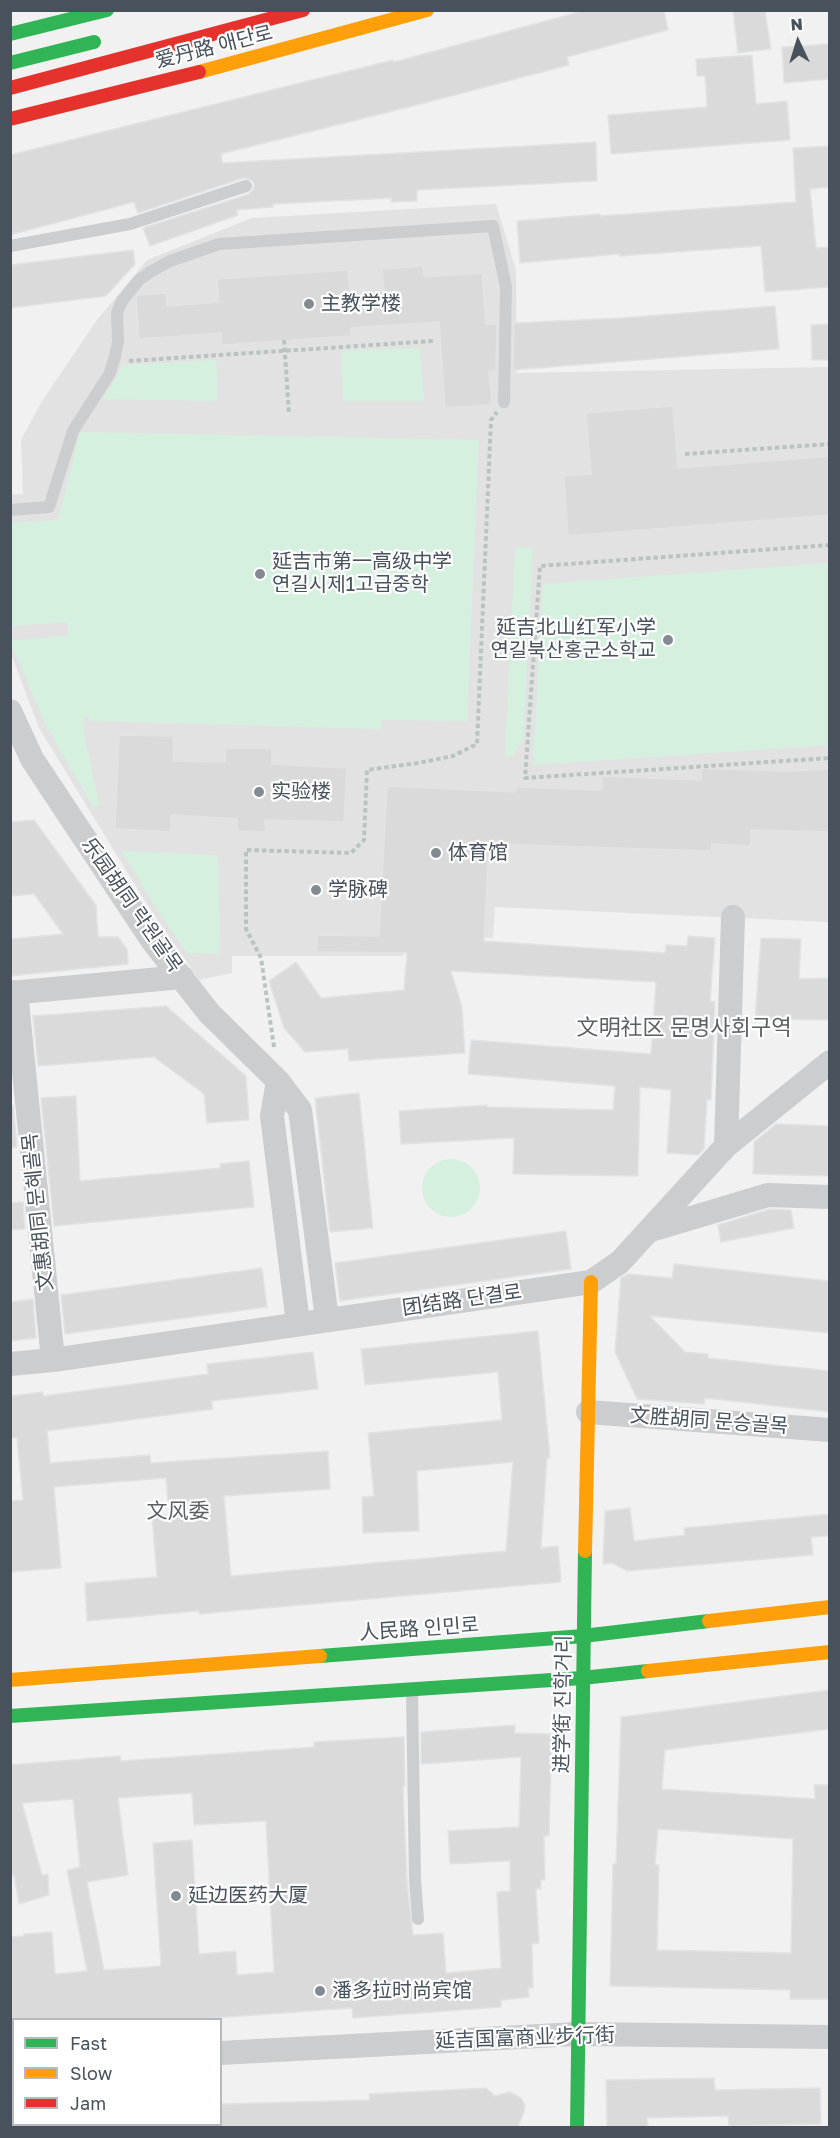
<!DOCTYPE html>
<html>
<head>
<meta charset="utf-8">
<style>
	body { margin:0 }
	#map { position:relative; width:840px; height:2138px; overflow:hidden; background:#f1f1f1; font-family:"Golos Text",sans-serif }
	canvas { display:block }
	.frame { position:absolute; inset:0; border:12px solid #48525d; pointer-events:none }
	.legend { position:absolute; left:12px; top:2018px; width:210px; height:108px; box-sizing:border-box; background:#fff; border:2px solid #b6babe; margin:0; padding:8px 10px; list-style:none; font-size:18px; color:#48525d }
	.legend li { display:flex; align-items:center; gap:12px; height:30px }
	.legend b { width:30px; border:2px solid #b6babe }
	.north { position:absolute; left:768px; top:12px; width:60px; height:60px; -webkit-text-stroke:4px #fff; paint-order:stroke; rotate:356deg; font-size:16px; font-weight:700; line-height:24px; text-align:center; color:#48525d }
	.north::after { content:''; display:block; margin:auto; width:21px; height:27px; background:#48525d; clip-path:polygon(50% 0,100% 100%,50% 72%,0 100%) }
</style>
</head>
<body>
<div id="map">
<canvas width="840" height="2138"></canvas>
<div class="frame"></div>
<ul class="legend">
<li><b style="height:8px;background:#30b455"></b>Fast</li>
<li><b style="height:8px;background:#ff9f0a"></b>Slow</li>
<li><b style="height:8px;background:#e5322d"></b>Jam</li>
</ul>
<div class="north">N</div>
</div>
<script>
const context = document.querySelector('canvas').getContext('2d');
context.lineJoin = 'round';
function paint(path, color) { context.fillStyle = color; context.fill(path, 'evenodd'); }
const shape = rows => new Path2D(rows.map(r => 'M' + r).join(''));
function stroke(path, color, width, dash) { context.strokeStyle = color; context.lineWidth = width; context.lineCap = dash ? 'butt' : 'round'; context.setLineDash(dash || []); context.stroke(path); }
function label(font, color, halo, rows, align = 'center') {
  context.font = font + ' "Golos Text","Noto Sans SC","Noto Sans KR",sans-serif'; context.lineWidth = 4.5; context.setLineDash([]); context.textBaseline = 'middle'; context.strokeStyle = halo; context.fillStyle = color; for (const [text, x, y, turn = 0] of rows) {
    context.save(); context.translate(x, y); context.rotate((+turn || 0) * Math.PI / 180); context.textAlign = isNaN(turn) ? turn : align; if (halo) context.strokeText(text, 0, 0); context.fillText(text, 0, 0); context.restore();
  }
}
paint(shape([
	[496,204,516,270,517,373,829,367,829,922,495,907,493,938,404,934,403,956,232,956,232,973,199,980,143,898,39,728,11,654,10,495,23,494,21,440,42,401,97,320,147,260,252,218]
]), '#e3e2e3');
paint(shape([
	[420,348,424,401,343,401,341,351],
	[216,360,218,401,103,399,123,365],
	[80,432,479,440,467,721,382,720,381,729,89,721,89,717,83,717,86,743,99,805,94,808,46,725,10,641,68,636,67,622,11,626,11,523,58,520],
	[515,547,533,548,523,740,513,756,505,756],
	[829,563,829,745,533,765,543,584],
	[122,851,218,855,220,954,187,953,154,905],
	'422 1188a29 29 0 1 1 58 0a29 29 0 1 1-58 0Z'
]), '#d6f0e0');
const building = shape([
	[586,10,664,10,668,30,567,57,569,65,413,106,221,154,222,163,596,142,597,181,417,190,417,201,391,202,391,198,273,204,273,207,236,210,238,215,150,246,143,228,249,194,254,188,254,183,251,180,244,178,138,213,134,202,10,235,10,155,393,60,394,62,586,10],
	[733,10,765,10,771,49,738,53,733,10],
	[830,44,830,79,784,83,782,47,830,44],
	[752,55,756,104,787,101,790,140,611,154,608,115,707,107,705,76,697,76,696,59,752,55],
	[830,146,830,187,810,189,816,248,830,247,830,287,765,292,761,246,619,256,619,254,520,263,517,221,600,214,600,216,796,202,793,148,830,146],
	[133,250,135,264,106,296,10,308,10,265,133,250],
	[423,266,424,277,482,273,486,324,497,324,496,371,489,371,492,405,445,408,439,322,350,328,351,336,222,345,221,333,139,339,136,297,138,295,166,293,167,306,219,302,217,279,348,270,350,293,384,291,382,269,423,266],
	[775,306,779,349,513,370,514,323,621,318,775,306],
	[830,324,830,360,812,360,811,325,830,324],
	[673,406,678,468,830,456,830,515,568,536,564,476,591,474,586,413,673,406],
	[119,735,174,736,173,761,225,762,226,748,272,748,272,764,347,768,344,822,265,820,266,832,237,831,237,819,171,815,171,832,115,829,119,735],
	[702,768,784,771,830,769,830,832,751,830,751,846,712,844,711,851,489,844,484,941,665,953,666,945,687,946,688,936,715,938,710,1001,715,1002,711,1100,707,1100,704,1149,698,1155,667,1153,671,1090,640,1087,638,1176,513,1174,514,1138,401,1144,399,1111,487,1105,487,1107,613,1110,615,1086,468,1074,471,1040,651,1054,656,982,451,971,462,1007,465,1053,349,1061,348,1049,305,1052,284,1028,269,981,296,962,321,998,404,990,407,953,317,952,317,935,379,936,387,786,515,792,516,787,602,790,602,776,701,780,702,768],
	[34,820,96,905,98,937,118,937,127,949,128,964,10,976,10,939,63,934,34,894,10,896,10,822,34,820],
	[761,938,801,939,799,979,830,978,830,1020,755,1019,761,938],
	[166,1006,246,1076,249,1120,207,1123,204,1094,154,1057,38,1066,33,1016,166,1006],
	[359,1093,373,1228,330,1232,315,1098,359,1093],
	[76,1096,80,1181,221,1168,220,1164,249,1161,254,1207,54,1226,41,1098,76,1096],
	[13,1105,17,1147,10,1148,10,1106,13,1105],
	[776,1124,830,1126,830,1176,753,1174,754,1142,776,1124],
	[23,1202,25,1229,10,1230,10,1203,23,1202],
	[770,1209,791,1210,794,1228,721,1242,718,1225,770,1209],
	[566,1231,571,1269,340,1301,335,1263,566,1231],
	[674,1264,830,1281,830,1333,650,1316,685,1352,708,1354,708,1358,830,1371,830,1412,705,1398,704,1404,637,1399,615,1352,621,1278,628,1274,672,1278,674,1264],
	[262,1268,267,1307,65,1334,61,1295,262,1268],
	[33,1299,36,1338,10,1341,10,1302,33,1299],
	[538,1331,550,1458,547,1458,541,1548,558,1546,561,1582,199,1614,199,1611,87,1621,85,1583,157,1577,152,1516,169,1515,166,1478,54,1487,61,1568,10,1572,10,1501,23,1500,17,1438,10,1438,10,1396,43,1392,43,1396,208,1374,207,1364,313,1352,318,1389,211,1401,213,1409,47,1431,50,1463,150,1455,151,1463,328,1451,330,1489,224,1496,231,1576,506,1551,513,1462,417,1471,419,1531,363,1533,362,1497,374,1496,368,1433,502,1420,498,1372,365,1385,361,1349,538,1331],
	[630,1508,634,1541,685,1535,684,1528,830,1514,830,1536,811,1537,813,1555,627,1571,612,1563,603,1564,605,1511,630,1508],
	[830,1690,830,1729,665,1750,662,1789,815,1799,814,1785,830,1785,830,1999,790,1999,790,1990,610,1986,613,1864,616,1864,621,1717,830,1690],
	[658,1829,793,1839,791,1953,657,1950,659,1865,655,1865,658,1829],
	[515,1725,515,1733,552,1734,549,1836,544,1836,545,1880,541,1880,541,1889,536,1889,539,1943,532,1944,533,1988,528,1988,529,1997,501,2000,501,2007,353,2018,352,2008,201,2019,10,2019,10,1937,24,1936,24,1934,52,1932,55,1974,87,1971,67,1870,80,1867,73,1799,22,1803,42,1875,48,1874,49,1895,19,1904,14,1875,10,1876,10,1765,120,1756,121,1761,314,1747,314,1742,404,1737,405,1786,403,1786,407,1881,413,1935,443,1933,446,1973,501,1968,497,1892,510,1891,510,1861,450,1864,448,1831,519,1827,521,1757,421,1764,421,1732,515,1725],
	[192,1793,194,1825,266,1821,274,1972,237,1975,236,1951,199,1954,192,1840,153,1843,161,1966,104,1970,87,1882,128,1875,118,1798,192,1793],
	[714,2078,715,2090,820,2088,821,2124,729,2126,728,2116,647,2118,648,2127,607,2127,606,2080,714,2078],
	[486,2088,495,2096,510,2092,521,2098,525,2105,524,2112,518,2127,220,2127,220,2104,370,2100,369,2094,486,2088]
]);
paint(building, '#dadadb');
stroke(building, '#e2e3e4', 1.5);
stroke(shape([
	[284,340,289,413],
	[129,361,433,341],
	[685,454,830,444],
	[830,545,540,566,525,778,830,758],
	[274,1047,261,958,246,929,246,850,351,853,364,840,367,770,418,763,453,756,477,744,491,420,497,412]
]), '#b9c4c1', 4, [4.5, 3]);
stroke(shape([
	[10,246,130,224,246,186],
	[10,510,49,507,73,431,110,373,115,356,118,342,117,313,122,301,139,280,150,272,170,261,219,244,493,226,506,287,504,402],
	[412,1691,415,1880,418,1919]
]), '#cbcdcf', 12);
stroke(shape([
	[10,711,32,759,152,940,209,1013,278,1081,300,1110,327,1319],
	[16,992,53,1360],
	[10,993,182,977],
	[278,1081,272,1116,298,1323],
	[726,1146,733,917],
	[651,1230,768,1195,830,1197],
	[10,1364,53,1360,591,1282,620,1262,726,1146,830,1062],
	[588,1412,830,1430],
	[220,2053,577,2034,830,2037],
	[10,2064,14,2064]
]), '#cbcdcf', 24);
stroke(shape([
	[10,34,107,10],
	[10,63,94,42],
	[320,1656,583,1636,709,1621],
	[10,1716,582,1678,648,1671],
	[577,2128,585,1551]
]), '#30b455', 14);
stroke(shape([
	[199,72,427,10],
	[585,1551,591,1282],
	[709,1621,830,1607],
	[648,1671,830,1652],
	[10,1680,320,1656]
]), '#ff9f0a', 14);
stroke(shape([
	[10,88,303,10],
	[10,119,199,72]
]), '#e5322d', 14);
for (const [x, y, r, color] of [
	[309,304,6,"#838a91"],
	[260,574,6,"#838a91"],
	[668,640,6,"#838a91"],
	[259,792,6,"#838a91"],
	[436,853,6,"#838a91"],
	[316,890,6,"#838a91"],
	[176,1896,6,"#838a91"],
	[320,1991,6,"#838a91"]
]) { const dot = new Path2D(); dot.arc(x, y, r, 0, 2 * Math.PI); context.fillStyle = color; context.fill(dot); stroke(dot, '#fff', 2); }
label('20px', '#48525d', '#fff', [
	["爱丹路 애단로",214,47,-14],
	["乐园胡同 락원골목",132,905,55],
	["文惠胡同 문혜골목",38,1212,-96],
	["团结路 단결로",462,1300,-8],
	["文胜胡同 문승골목",709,1421,4],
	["人民路 인민로",419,1629,-4],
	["进学街 진학거리",563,1704,-89],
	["延吉国富商业步行街",525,2038,-2]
]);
label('20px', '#48525d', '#fff', [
	["主教学楼",321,304],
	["延吉市第一高级中学",272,562],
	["연길시제1고급중학",272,585],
	["延吉北山红军小学",656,628,"right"],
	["연길북산홍군소학교",656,651,"right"],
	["实验楼",271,792],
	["体育馆",448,853],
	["学脉碑",328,890],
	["延边医药大厦",188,1896],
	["潘多拉时尚宾馆",332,1991]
], 'left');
label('21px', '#5c6065', '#fff', [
	["文风委",178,1511]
]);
label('22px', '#5c6065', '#fff', [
	["文明社区 문명사회구역",684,1028]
]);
</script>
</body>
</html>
